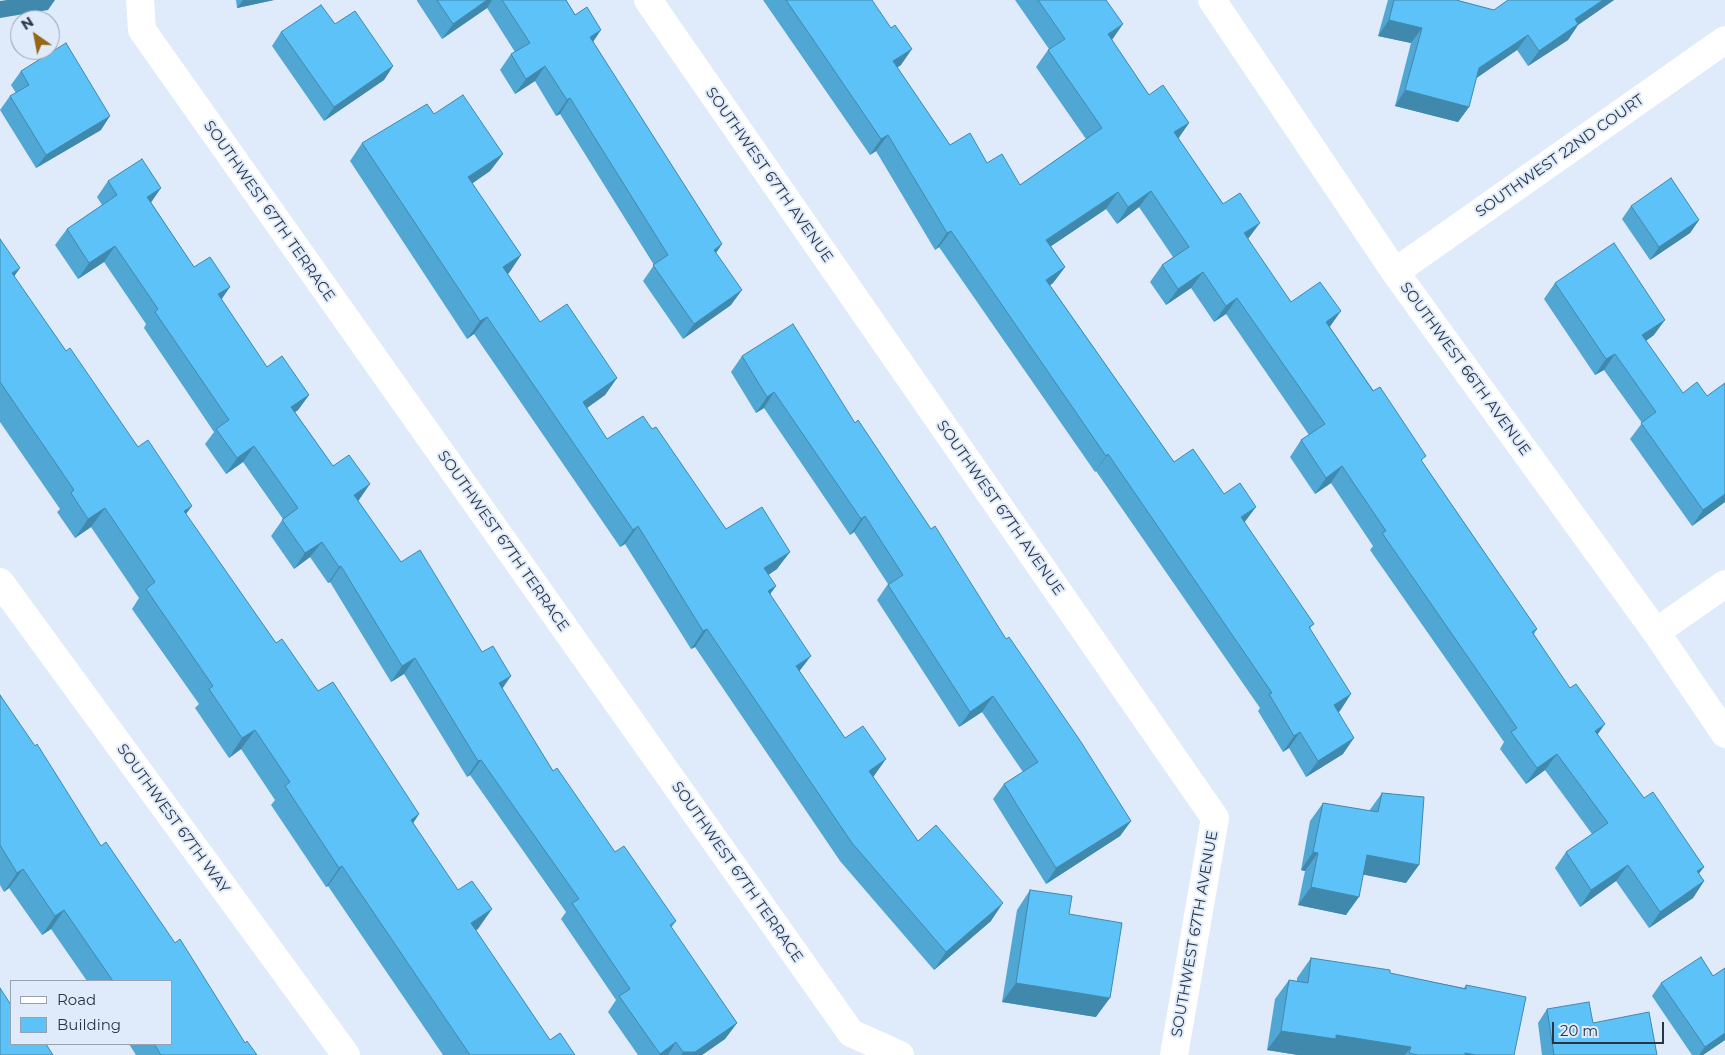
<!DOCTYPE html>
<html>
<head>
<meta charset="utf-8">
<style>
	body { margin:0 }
	#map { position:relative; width:1725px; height:1055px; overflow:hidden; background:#dfebfa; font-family:Montserrat,sans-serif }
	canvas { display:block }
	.legend { position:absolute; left:10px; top:980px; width:162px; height:65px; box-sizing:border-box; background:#dfebfa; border:1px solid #97a2b1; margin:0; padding:6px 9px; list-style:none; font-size:15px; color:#2a3544 }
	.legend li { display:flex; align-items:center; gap:10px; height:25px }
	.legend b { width:25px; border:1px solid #97a2b1 }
	.north { position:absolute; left:10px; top:10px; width:50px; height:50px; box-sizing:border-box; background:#dfebfa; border:1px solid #97a2b1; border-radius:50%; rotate:327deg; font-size:14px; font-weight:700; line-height:20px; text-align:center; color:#2a3544 }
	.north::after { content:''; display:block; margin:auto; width:18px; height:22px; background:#956615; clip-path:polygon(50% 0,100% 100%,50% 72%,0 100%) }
	.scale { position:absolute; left:1552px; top:1022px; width:112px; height:22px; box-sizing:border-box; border:2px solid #2a3544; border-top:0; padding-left:6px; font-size:15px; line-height:18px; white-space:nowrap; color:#2a3544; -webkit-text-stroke:4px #dfebfa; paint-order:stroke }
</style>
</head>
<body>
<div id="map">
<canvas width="1725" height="1055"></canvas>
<ul class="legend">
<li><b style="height:6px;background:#fff"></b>Road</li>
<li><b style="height:14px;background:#5dc2f7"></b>Building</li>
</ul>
<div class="north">N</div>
<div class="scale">20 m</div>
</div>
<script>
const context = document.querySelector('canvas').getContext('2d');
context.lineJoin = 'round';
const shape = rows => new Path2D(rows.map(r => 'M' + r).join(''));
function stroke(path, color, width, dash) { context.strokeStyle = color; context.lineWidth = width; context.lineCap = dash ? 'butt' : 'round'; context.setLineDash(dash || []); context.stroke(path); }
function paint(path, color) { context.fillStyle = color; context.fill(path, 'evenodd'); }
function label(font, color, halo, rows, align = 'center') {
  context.font = font + ' Montserrat,sans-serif'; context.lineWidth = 4; context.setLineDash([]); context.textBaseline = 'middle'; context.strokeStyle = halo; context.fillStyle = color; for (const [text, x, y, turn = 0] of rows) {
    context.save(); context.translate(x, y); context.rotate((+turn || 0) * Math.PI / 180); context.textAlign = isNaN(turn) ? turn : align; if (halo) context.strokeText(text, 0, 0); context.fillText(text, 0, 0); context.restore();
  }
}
stroke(shape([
	[140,0,142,30,851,1033,900,1055],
	[648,0,1215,818,1174,1055],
	[1212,0,1395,272,1656,632,1725,734],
	[1395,272,1725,40],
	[0,582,346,1055],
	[1656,632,1725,584]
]), '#fff', 28);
paint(shape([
	[236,0,274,0,237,8],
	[417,0,566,0,722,244,716,253,731,305,683,339,643,281,654,265,560,114,556,116,535,81,515,94,500,70,511,54,515,52,487,8,442,39,417,1],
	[763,0,872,0,901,65,897,67,950,145,987,163,1020,185,1086,139,1036,67,1048,50,1049,49,1015,0,1106,0,1112,40,1149,95,1189,123,1178,138,1291,302,1330,327,1537,629,1534,634,1598,735,1704,881,1693,898,1649,928,1616,881,1580,907,1555,868,1566,852,1592,834,1545,770,1526,784,1500,749,1504,742,1370,550,1373,546,1331,483,1315,494,1290,457,1301,440,1309,435,1226,314,1214,322,1191,288,1166,305,1150,282,1162,265,1173,257,1139,207,1117,224,1106,209,1051,246,1065,267,1053,283,1050,285,1174,462,1224,494,1244,523,1314,624,1310,628,1340,711,1338,712,1343,754,1306,777,1289,748,1283,752,1258,711,1260,708,1096,471,1095,472,939,247,935,250,876,151,870,155],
	[1388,0,1456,0,1494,10,1508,0,1614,0,1578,25,1568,40,1528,66,1517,50,1476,78,1469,107,1458,122,1395,106,1411,43,1378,36],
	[335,24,393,66,384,80,324,121,272,46,281,32],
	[21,71,101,130,36,168,0,110,10,96,16,93,11,85],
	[434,114,503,154,490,171,472,183,521,255,508,274,540,322,617,378,605,395,587,408,607,439,652,429,726,529,777,569,768,575,776,586,770,594,800,672,845,738,874,776,873,777,918,841,991,921,934,970,840,861,695,647,691,649,625,544,620,547,474,334,467,339,350,161,362,143],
	[108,181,151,202,194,267,221,299,267,367,309,395,298,410,295,412,333,466,359,500,358,501,401,562,502,689,553,771,615,852,676,921,671,928,737,1023,725,1039,702,1055,638,1055,608,1012,616,1000,561,919,566,912,470,775,467,777,404,674,391,682,330,582,328,583,310,557,294,569,271,536,283,519,243,462,226,474,205,444,214,432,144,328,146,324,104,262,78,279,55,245,67,229,102,205,97,197],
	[1631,206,1699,220,1690,233,1650,260,1622,219],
	[0,239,14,277,66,351,138,447,276,643,318,691,419,814,413,823,478,929,475,930,550,1040,575,1055,443,1055,328,886,326,887,271,805,275,800,241,749,229,758,195,708,199,704,132,609,139,598,91,527,75,538,57,512,60,509,0,422],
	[1555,283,1654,335,1646,341,1725,502,1692,526,1630,439,1642,423,1604,370,1595,375,1544,299],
	[742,356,855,423,1006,639,1131,821,1120,836,1046,884,993,799,1004,784,1023,772,982,712,959,727,877,600,888,584,854,532,850,535,764,408,756,413,731,372],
	[0,695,101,846,175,943,245,1043,257,1055,136,1055,129,1044,171,1044,171,981,87,981,51,929,42,935,9,888,4,892,0,885],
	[1382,793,1406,883,1363,874,1346,915,1298,905,1305,871,1301,870,1310,821,1323,803,1369,811],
	[1030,890,1069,914,1096,1017,1002,1002,1017,910],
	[1311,958,1464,988,1466,985,1514,1055,1298,1055,1267,1050,1275,999,1289,980,1297,981,1297,978],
	[1725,968,1725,1040,1703,1055,1692,1055,1652,996,1661,983,1713,976],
	[1547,1009,1593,1023,1657,1055,1542,1055,1538,1023]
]), '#50a7d4');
paint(shape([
	[7,0,55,0,48,10,0,18,0,1],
	[243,0,274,0,237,8],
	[487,0,492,0,487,8,442,39,453,24],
	[1603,0,1614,0,1578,25,1568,40,1528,66,1539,51,1575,19],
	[1389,20,1422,28,1411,43,1378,36],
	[1123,24,1112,40,1108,34],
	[601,30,591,45,590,37],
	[1528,35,1517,50,1468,84,1479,68],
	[912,49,901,65,882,78,893,61],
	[393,66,384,80,324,121,334,107],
	[545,66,535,81,515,94,526,79],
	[1405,90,1469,107,1458,122,1395,106],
	[570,98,560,114,556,116,567,100],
	[110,116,101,130,36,168,46,155],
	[1189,123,1178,139,1174,132],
	[888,135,876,151,870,155,881,139],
	[503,154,490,171,456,195,468,177],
	[161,188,150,204,147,197],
	[1151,191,1139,207,1117,224,1128,207],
	[1118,192,1106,209,1035,257,1046,240],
	[1699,220,1690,233,1650,260,1659,247],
	[1260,223,1248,239,1244,233],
	[951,231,939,247,935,250,947,233],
	[722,244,711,260,714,250],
	[115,246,104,262,78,279,89,263],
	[521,255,509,273,491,285,503,267],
	[1065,267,1053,283,1035,296,1046,280],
	[20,268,6,288,12,273],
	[1203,272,1191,288,1166,305,1178,289],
	[230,287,219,303,218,294],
	[742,290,731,305,683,339,694,324],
	[1237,298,1226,314,1214,322,1226,306],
	[1341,311,1329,328,1326,322],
	[487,317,474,334,467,339,480,321],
	[1665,320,1654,335,1631,351,1642,335],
	[1615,354,1604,370,1595,375,1606,359],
	[617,378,605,395,570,420,583,402],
	[774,392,764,408,756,413,767,397],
	[309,395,298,410,280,423,291,407],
	[254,446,243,462,226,474,237,458],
	[1108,454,1096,471,1095,472,1106,456],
	[1342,466,1331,483,1315,494,1326,478],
	[370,484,359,500,343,511,354,495],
	[1725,494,1725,502,1692,526,1703,510],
	[192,506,178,525,184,511],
	[1256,507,1244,523,1241,517],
	[105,508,91,527,75,538,88,519],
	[865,516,854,532,850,535,861,519],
	[638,526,625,544,620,547,633,530],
	[322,542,310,557,294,569,305,553],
	[790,552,777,569,752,586,764,568],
	[341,566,330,582,328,583,339,567],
	[776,586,763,604,768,591],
	[707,629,695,647,691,649,703,631],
	[811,656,798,673,796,666],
	[415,658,404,674,391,682,402,666],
	[511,676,500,692,499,683],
	[1351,694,1340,711,1323,722,1334,705],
	[993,696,982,712,959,727,970,712],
	[1605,724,1593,741,1595,731],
	[255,730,241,749,229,758,242,738],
	[1300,732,1289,748,1283,752,1294,736],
	[1354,738,1343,754,1306,777,1318,761],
	[1557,754,1545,770,1526,784,1537,768],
	[886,759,874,776,856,789,869,771],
	[481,760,470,775,467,777,478,761],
	[419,814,406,834,411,820],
	[1131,821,1120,836,1046,884,1056,868],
	[1313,852,1318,853,1305,871,1301,870],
	[1367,855,1419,865,1406,883,1355,873],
	[1628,865,1616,881,1580,907,1591,890],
	[342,866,328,886,326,887,339,868],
	[1704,867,1692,883,1697,871],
	[23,869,9,888,4,892,17,873],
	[1704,881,1693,898,1649,928,1660,912],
	[1311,887,1359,897,1346,915,1298,905],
	[1003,903,991,921,934,970,946,952],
	[492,909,478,929,457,943,471,923],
	[64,910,51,929,42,935,55,916],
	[1016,983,1110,998,1096,1017,1002,1002],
	[737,1023,725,1039,702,1055,681,1055,683,1052],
	[1281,1031,1336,1035,1411,1047,1405,1055,1298,1055,1267,1050],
	[1725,1033,1725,1040,1703,1055,1699,1055,1705,1047],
	[676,1042,668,1055,659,1055,660,1054],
	[1465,1053,1476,1055,1464,1055]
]), '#4188ad');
const building = shape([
	[437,0,487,0,453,24,437,0],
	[502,0,566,0,575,15,587,7,601,30,590,37,722,244,714,250,742,290,694,324,653,265,668,255,570,98,567,100,545,66,526,79,511,54,530,43,502,0],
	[786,0,872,0,891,28,895,25,912,49,893,61,950,145,970,133,987,163,1002,154,1020,185,1102,128,1048,50,1065,39,1038,0,1106,0,1123,24,1108,34,1149,95,1163,85,1189,123,1174,132,1223,204,1240,193,1260,223,1244,233,1291,302,1320,282,1341,311,1326,322,1373,391,1380,387,1426,456,1421,460,1537,629,1532,632,1570,688,1576,684,1605,724,1595,731,1644,798,1653,792,1704,867,1697,871,1704,881,1660,912,1628,865,1591,890,1566,852,1608,823,1557,754,1537,768,1511,732,1517,728,1382,533,1386,531,1342,466,1326,478,1301,440,1325,424,1237,298,1226,306,1203,272,1178,289,1162,265,1189,247,1151,191,1128,207,1118,192,1046,240,1065,267,1046,280,1174,462,1193,449,1224,494,1240,483,1256,507,1241,517,1314,624,1309,627,1351,694,1334,705,1354,738,1318,761,1300,732,1294,736,1269,694,1272,693,1108,454,1106,456,951,231,947,233,888,135,881,139,786,0],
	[1394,0,1456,0,1494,10,1508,0,1603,0,1575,19,1578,24,1539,51,1528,35,1479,68,1469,107,1405,90,1422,28,1389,20,1394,0],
	[321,5,335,24,355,11,393,66,334,107,281,32,321,5],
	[66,43,110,116,46,155,10,96,29,85,21,71,66,43],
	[463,95,503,154,468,177,521,255,503,267,540,322,567,304,617,378,583,402,607,439,643,416,652,429,656,427,726,529,762,507,790,552,764,568,776,586,768,591,811,656,796,666,845,738,863,726,886,759,869,771,918,841,936,825,1003,903,946,952,852,843,707,629,703,631,638,526,633,530,487,317,480,321,362,143,427,104,434,114,463,95],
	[142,159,161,188,147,197,194,267,210,257,230,287,218,294,267,367,282,356,309,395,291,407,333,466,349,455,370,484,354,495,401,562,420,550,482,652,493,646,511,676,499,683,553,771,557,768,615,852,624,846,676,921,670,925,737,1023,695,1052,683,1052,676,1042,660,1054,619,996,630,989,572,903,579,899,481,760,478,761,415,658,402,666,341,566,339,567,322,542,305,553,282,520,298,508,254,446,237,458,216,429,229,420,155,312,158,309,115,246,89,263,67,229,117,195,108,181,142,159],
	[1671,178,1699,220,1659,247,1631,206,1671,178],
	[0,239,20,268,12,273,66,351,70,348,138,447,148,440,192,506,184,511,276,643,282,639,318,691,333,682,419,814,411,820,458,890,472,881,492,909,471,923,550,1040,560,1033,575,1055,470,1055,342,866,339,868,285,786,290,782,255,730,242,738,209,689,213,686,146,589,155,582,105,508,88,519,71,493,74,490,0,382,0,239],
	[1614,243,1665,320,1642,335,1683,393,1697,382,1707,396,1725,383,1725,494,1703,510,1641,423,1656,412,1615,354,1606,359,1555,283,1614,243],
	[793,324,855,423,858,420,931,529,935,526,1006,639,1009,637,1081,742,1131,821,1056,868,1004,784,1038,762,993,696,970,712,888,585,903,575,865,516,861,519,774,392,767,397,742,356,793,324],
	[0,695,35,746,37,744,101,846,106,842,175,943,180,939,245,1043,247,1041,257,1055,161,1055,154,1044,171,1044,171,981,113,981,64,910,55,916,23,869,17,873,0,845,0,695],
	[1382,793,1424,797,1419,865,1367,855,1359,897,1311,887,1318,853,1313,852,1323,803,1378,812,1382,793],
	[1030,890,1072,896,1069,914,1122,923,1110,998,1016,983,1030,890],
	[1701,957,1713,976,1725,968,1725,1033,1705,1047,1661,983,1701,957],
	[1311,958,1390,970,1390,973,1466,989,1466,985,1526,997,1514,1055,1476,1055,1465,1053,1465,1055,1418,1055,1409,1053,1411,1047,1336,1035,1336,1039,1281,1031,1289,980,1308,983,1311,958],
	[0,988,11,1005,11,1044,46,1044,53,1055,0,1055,0,988],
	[1589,1002,1593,1023,1649,1012,1657,1055,1554,1055,1547,1009,1589,1002]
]);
paint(building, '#5dc2f7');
stroke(building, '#4188ad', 1);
label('15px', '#2a3544', '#dfebfa', [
	["SOUTHWEST 22ND COURT",1560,156,-35],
	["SOUTHWEST 67TH AVENUE",769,175,55],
	["SOUTHWEST 67TH TERRACE",269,211,55],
	["SOUTHWEST 66TH AVENUE",1465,369,54],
	["SOUTHWEST 67TH AVENUE",1000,508,55],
	["SOUTHWEST 67TH TERRACE",503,541,55],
	["SOUTHWEST 67TH WAY",173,819,54],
	["SOUTHWEST 67TH TERRACE",737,872,55],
	["SOUTHWEST 67TH AVENUE",1195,934,-80]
]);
</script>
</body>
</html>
